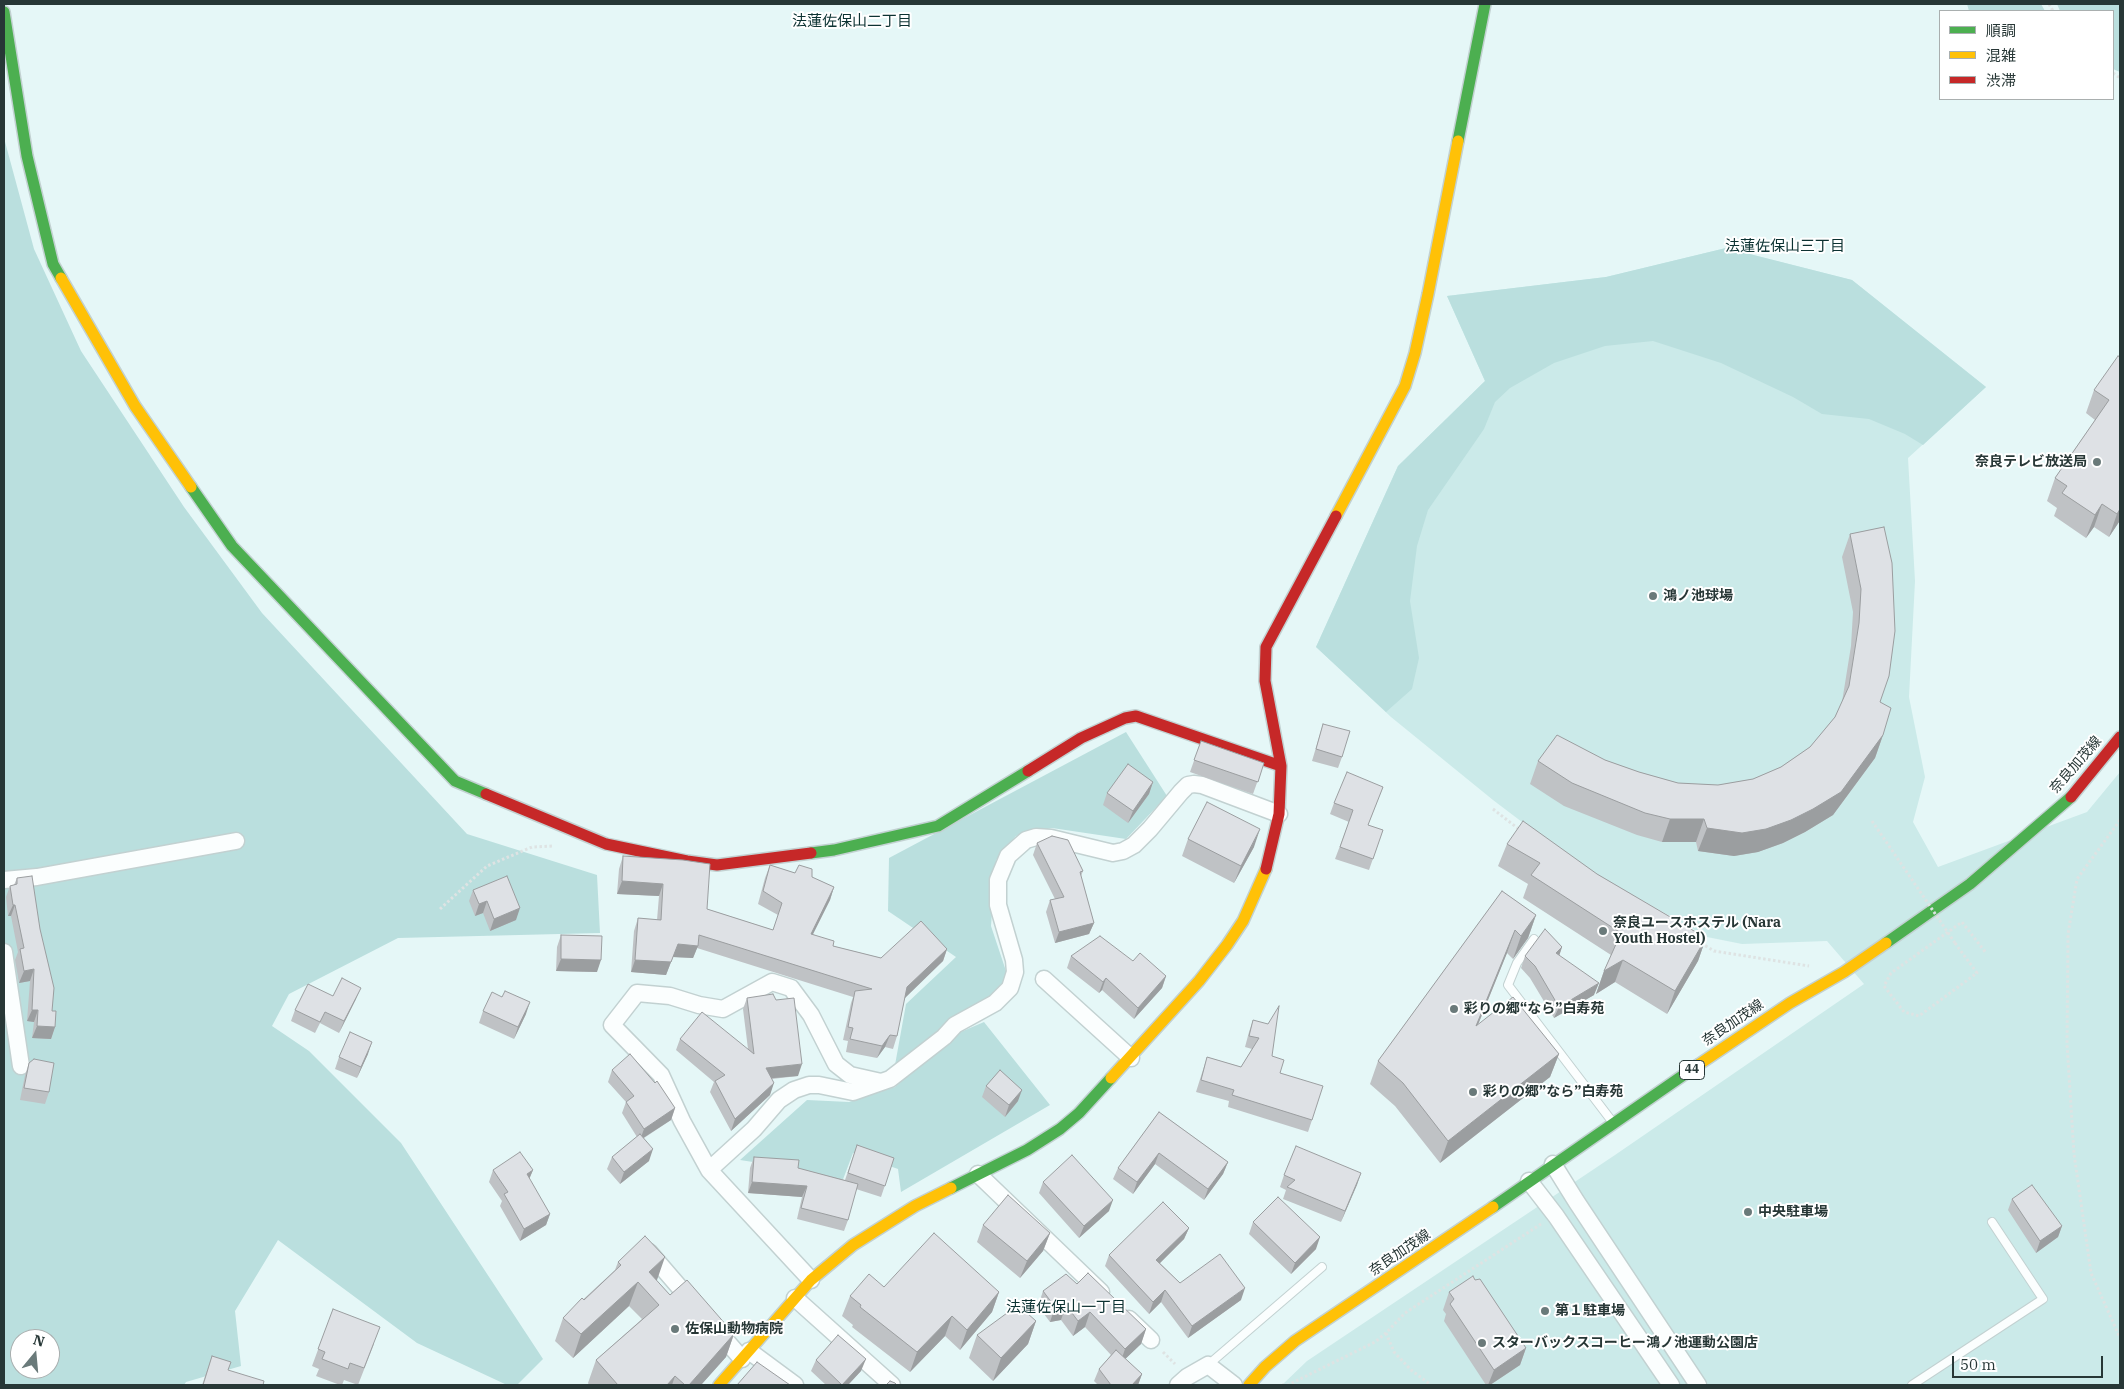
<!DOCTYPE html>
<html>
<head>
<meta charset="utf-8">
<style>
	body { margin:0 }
	#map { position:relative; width:2124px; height:1389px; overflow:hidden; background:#e5f7f7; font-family:"IBM Plex Serif","Noto Sans JP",serif }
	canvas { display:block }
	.frame { position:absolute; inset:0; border:5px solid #273736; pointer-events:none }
	.legend { position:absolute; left:1939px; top:10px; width:175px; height:90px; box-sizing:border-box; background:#fff; border:1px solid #a9afaf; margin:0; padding:6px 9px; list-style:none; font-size:15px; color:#273736 }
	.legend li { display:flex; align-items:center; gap:10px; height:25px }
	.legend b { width:25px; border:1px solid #a9afaf }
	.north { position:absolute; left:10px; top:1329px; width:50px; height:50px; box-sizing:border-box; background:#fff; border:1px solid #a9afaf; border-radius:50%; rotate:17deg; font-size:14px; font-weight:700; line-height:20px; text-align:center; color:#273736 }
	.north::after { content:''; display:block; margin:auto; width:18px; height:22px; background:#6a7a7a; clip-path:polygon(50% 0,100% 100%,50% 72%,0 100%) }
	.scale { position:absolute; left:1952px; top:1356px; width:151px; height:22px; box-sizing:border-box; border:2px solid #273736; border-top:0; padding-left:6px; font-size:15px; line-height:18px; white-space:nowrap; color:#273736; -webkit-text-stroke:4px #fff; paint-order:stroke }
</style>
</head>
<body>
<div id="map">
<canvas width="2124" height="1389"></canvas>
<div class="frame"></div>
<ul class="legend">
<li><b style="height:6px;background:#4caf50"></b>順調</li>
<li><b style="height:6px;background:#ffc107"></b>混雑</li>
<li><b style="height:6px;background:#c62828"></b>渋滞</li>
</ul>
<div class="north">N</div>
<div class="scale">50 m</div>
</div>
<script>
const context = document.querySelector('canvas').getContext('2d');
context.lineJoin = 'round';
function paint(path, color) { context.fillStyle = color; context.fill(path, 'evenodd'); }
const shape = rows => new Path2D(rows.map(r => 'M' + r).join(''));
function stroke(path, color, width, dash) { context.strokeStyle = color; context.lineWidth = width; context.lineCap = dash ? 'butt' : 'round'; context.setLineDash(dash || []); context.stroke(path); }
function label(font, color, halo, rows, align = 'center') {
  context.font = font + ' "IBM Plex Serif","Noto Sans JP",serif'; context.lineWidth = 4; context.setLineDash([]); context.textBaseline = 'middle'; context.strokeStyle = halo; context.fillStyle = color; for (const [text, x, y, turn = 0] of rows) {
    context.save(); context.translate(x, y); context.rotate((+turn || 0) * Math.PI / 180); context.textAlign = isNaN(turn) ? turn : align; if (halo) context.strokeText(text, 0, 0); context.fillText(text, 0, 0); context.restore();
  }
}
paint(shape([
	[1726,248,1852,280,1986,387,1908,458,1915,581,1909,697,1925,777,1913,822,1938,867,2087,812,2120,772,2120,1385,1282,1385,1307,1361,1615,1155,1864,984,1827,941,1742,944,1707,937,1576,863,1493,800,1391,717,1316,647,1398,466,1485,381,1447,296,1606,277]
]), '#cbeae9');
paint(shape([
	[1967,4,2041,4,2045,11,1969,11],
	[2057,4,2120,4,2120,72,2113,69,2113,11,2060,11],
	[4,138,34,249,81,351,184,507,262,613,467,834,597,875,600,933,398,938,289,994,272,1026,309,1051,401,1143,543,1359,517,1385,507,1385,417,1343,278,1240,235,1311,241,1366,186,1382,184,1385,4,1385],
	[20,1339,50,1339,50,1369,20,1369],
	[1726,248,1852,280,1986,387,1923,445,1905,434,1869,419,1822,414,1793,397,1721,363,1653,341,1605,346,1554,363,1510,388,1495,402,1484,429,1428,510,1417,546,1410,601,1419,658,1412,689,1386,712,1316,647,1398,466,1485,381,1447,296,1606,277],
	[1126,732,1167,796,1126,839,1052,828,1016,836,996,860,991,926,1006,971,1004,983,993,996,895,1065,906,1004,956,957,888,911,889,858],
	[984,1022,1050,1105,901,1192,898,1169,853,1153,839,1190,798,1169,740,1160,807,1100,849,1102,895,1087,956,1034]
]), '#badfde');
const lane = shape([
	[1534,939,1517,963,1508,985,1611,1120],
	[1208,1365,1322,1267],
	[1912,1385,2043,1299,1992,1222]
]);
const street = shape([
	[4,880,37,877,236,841],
	[4,952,21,1066],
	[1044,979,1131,1058],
	[1553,1164,1576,1201,1698,1385],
	[709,1170,754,1129,779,1100,794,1090,809,1085,819,1085,853,1092,890,1079,944,1037,955,1025,995,1003,1010,988,1015,972,1014,960,998,905,998,880,1008,856,1026,840,1036,837,1051,838,1113,853,1123,851,1134,845,1150,829,1181,792,1188,785,1194,784,1202,785,1279,814],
	[978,1174,1101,1292],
	[1529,1181,1556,1216,1671,1385],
	[649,1252,693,1303],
	[811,1280,709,1170,682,1121,661,1075,612,1025,637,993,670,996,699,1005,723,1009,772,982,791,988,811,1015,836,1064,850,1075,881,1082],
	[795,1298,892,1385],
	[1129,1319,1151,1340],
	[716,1329,742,1359],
	[749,1351,795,1385],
	[1178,1385,1187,1377,1208,1365,1234,1385]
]);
const fast = shape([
	[4,12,27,156,53,264,61,278],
	[1458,141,1485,4],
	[191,487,232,546,455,781,486,794],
	[811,853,834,850,938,826,1028,771],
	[1886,943,1970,884,2071,797],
	[951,1188,1027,1150,1060,1129,1079,1113,1111,1078],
	[1493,1207,1698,1065]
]);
const slow = shape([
	[61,278,135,406,191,487],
	[1336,516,1405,386,1415,353,1428,294,1458,141],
	[1698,1065,1790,1003,1844,972,1886,943],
	[1111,1078,1199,981,1227,945,1243,921,1266,869],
	[719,1385,811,1280,853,1245,915,1206,951,1188],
	[1249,1385,1265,1367,1295,1341,1493,1207]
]);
const jam = shape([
	[1028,771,1081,738,1125,718,1136,716,1281,766],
	[486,794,606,844,687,861,717,865,811,853],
	[2071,797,2120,737],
	[1266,869,1279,814,1281,766,1265,681,1266,647,1336,516]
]);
stroke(lane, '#c2d1d1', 10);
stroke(street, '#c2d1d1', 19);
stroke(fast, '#c2d1d1', 14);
stroke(slow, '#c2d1d1', 14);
stroke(jam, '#c2d1d1', 14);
stroke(shape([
	[2049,4,2053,11],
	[2113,73,2120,78],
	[1493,809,1520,830],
	[2120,820,2077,879,2068,934,2067,1044,2074,1154,2091,1273,2120,1338],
	[440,909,487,866,532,847,552,846],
	[1701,943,1714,951,1809,966],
	[1955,943,1977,973,1919,1016,1904,1012,1884,986,1891,973,1962,922,1986,953],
	[1386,1333,1394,1352,1411,1370,1431,1385],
	[1163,1352,1175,1364],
	[1282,1385,1288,1385,1375,1342,1386,1333,1405,1313,1541,1224]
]), '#dee3e3', 3, [2.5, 2.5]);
stroke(lane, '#fbfefe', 8);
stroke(street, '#fbfefe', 16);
stroke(fast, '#4caf50', 11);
stroke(slow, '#ffc107', 11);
stroke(jam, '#c62828', 11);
stroke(shape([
	[1872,821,1955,943]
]), '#dee3e3', 3, [2.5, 2.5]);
paint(shape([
	[2120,357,2120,523,2119,522,2109,537,2094,527,2086,538,2054,516,2057,508,2047,501,2055,478,2095,420,2086,413,2094,390],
	[1884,527,1880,702,1883,735,1875,758,1833,815,1805,832,1783,843,1758,852,1734,856,1698,851,1696,842,1662,842,1637,835,1564,806,1530,784,1538,761,1605,760,1639,772,1678,783,1718,785,1753,779,1781,767,1810,747,1835,717,1842,702,1851,646,1853,612,1842,557,1850,534],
	[1323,724,1342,757,1338,768,1312,761],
	[1201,741,1264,763,1253,794,1190,772],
	[1153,782,1149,794,1128,823,1103,805,1107,793],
	[1383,787,1368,825,1383,830,1369,870,1335,859,1349,822,1330,814,1334,803],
	[1188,839,1254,847,1234,883,1182,856],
	[1037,843,1083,871,1081,876,1094,923,1089,934,1055,943,1046,912,1050,900,1055,899,1033,855],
	[1507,844,1597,874,1706,938,1698,961,1667,1014,1615,982,1596,994,1604,971,1611,955,1523,898,1528,884,1498,866],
	[623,856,707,909,773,930,778,915,758,904,765,878,770,865,795,873,812,877,834,887,830,900,813,934,833,946,881,958,947,949,943,961,905,997,897,1036,893,1049,885,1047,877,1058,846,1052,848,1041,843,1040,851,1003,853,997,697,948,693,958,673,957,666,975,631,972,634,931,638,918,657,920,659,896,617,894,619,869],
	[17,878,52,1011,55,1027,51,1039,32,1038,34,1022,27,1021,30,981,19,983,15,960,18,952,11,916,8,916,6,897,10,886,14,885],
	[473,890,516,920,490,931,483,913,475,916,469,901],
	[1502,891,1536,915,1528,938,1513,959,1507,953,1478,1025,1559,1054,1550,1077,1440,1163,1395,1106,1370,1084,1378,1061],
	[561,935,597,972,556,971,557,947],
	[1562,947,1559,956,1594,995,1554,1018,1530,978,1521,968,1525,956],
	[1071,956,1133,961,1166,976,1162,988,1134,1019,1102,990,1099,993,1067,968],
	[333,996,356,999,339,1033,320,1023,315,1033,291,1021,295,1010],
	[747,998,798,1076,772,1079,770,1095,731,1131,710,1092,714,1082,676,1050,680,1039,748,1049,743,1009],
	[483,1011,526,1014,514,1039,479,1023],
	[1253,1020,1272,1056,1280,1073,1312,1120,1308,1132,1228,1107,1229,1101,1196,1092,1207,1057,1241,1067,1252,1049,1245,1047,1249,1032],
	[368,1054,357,1078,335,1069,339,1057],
	[29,1063,49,1092,45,1104,20,1100,25,1075],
	[612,1070,675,1108,671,1120,644,1138,649,1161,620,1184,607,1169,612,1157,637,1137,622,1113,626,1102,608,1082],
	[986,1086,1018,1101,1005,1117,982,1097],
	[1159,1112,1228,1162,1223,1174,1204,1200,1155,1164,1133,1194,1113,1179,1118,1168],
	[857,1145,894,1158,881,1197,856,1189,848,1220,844,1231,797,1219,802,1197,748,1193,750,1168,754,1157,845,1180],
	[493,1170,533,1170,529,1179,550,1214,546,1225,520,1241,500,1206,502,1201,489,1182],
	[1361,1173,1341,1222,1283,1199,1286,1190,1280,1187,1284,1175],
	[1043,1182,1109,1211,1079,1238,1039,1193],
	[2012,1199,2062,1226,2058,1237,2036,1253,2008,1210],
	[1253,1222,1316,1249,1291,1274,1249,1234],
	[983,1225,1050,1233,1043,1251,1020,1278,977,1242],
	[1189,1228,1184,1239,1160,1263,1180,1283,1241,1300,1188,1338,1161,1302,1149,1314,1105,1266,1109,1255],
	[618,1262,656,1280,670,1295,734,1334,726,1357,701,1385,589,1385,588,1383,596,1360,642,1319,629,1306,573,1358,555,1341,563,1318,615,1270],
	[1475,1280,1526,1348,1520,1365,1490,1385,1486,1385,1444,1321,1446,1314,1443,1310,1449,1292],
	[1077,1284,1146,1329,1141,1344,1125,1359,1142,1374,1138,1385,1098,1385,1094,1381,1099,1369,1111,1355,1085,1327,1073,1336,1061,1320,1050,1322,1038,1306,1043,1291],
	[884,1287,999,1292,992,1312,960,1350,945,1336,910,1372,852,1327,853,1325,842,1316,850,1296],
	[333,1309,374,1344,358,1385,344,1380,342,1385,340,1385,316,1376,319,1369,312,1366],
	[1036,1321,1028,1344,993,1381,969,1358,977,1335],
	[212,1356,228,1370,263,1385,202,1385],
	[816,1360,861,1371,848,1385,826,1385,811,1371]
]), '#bfc2c5');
paint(shape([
	[2102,504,2094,527,2086,538,2095,515],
	[2120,509,2120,518,2119,522,2109,537,2117,514],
	[1883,735,1875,758,1833,815,1805,832,1783,843,1758,852,1734,856,1698,851,1707,828],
	[1153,782,1149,794,1128,823,1133,811],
	[1670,819,1704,819,1696,842,1662,842],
	[1260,829,1254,847,1234,883,1241,866],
	[622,881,663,884,659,896,617,894],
	[834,887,830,900,807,946,811,934],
	[487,901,483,913,475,916,479,904],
	[13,905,15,905,11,916,8,916],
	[520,908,516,920,490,931,494,919],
	[1536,915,1528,938,1513,959,1521,936],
	[1094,923,1089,934,1055,943,1059,932],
	[1515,930,1507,953,1468,1049,1476,1026],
	[1706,938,1698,961,1667,1014,1675,991],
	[678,944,698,946,693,958,673,957,666,975,631,972,635,960],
	[1562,947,1558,959,1556,953],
	[947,949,943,961,903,1000,907,987],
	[561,959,601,960,597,972,556,971],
	[1623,960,1615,982,1596,994,1604,971],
	[34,969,30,981,19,983,24,971],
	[1166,976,1162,988,1134,1019,1138,1008],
	[1106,978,1102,990,1099,993,1103,982],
	[1599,983,1594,995,1554,1018,1559,1007],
	[361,988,356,999,339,1033,344,1021],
	[530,1002,526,1014,514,1039,518,1027],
	[32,1010,38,1010,34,1022,27,1021],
	[37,1026,55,1027,51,1039,32,1038],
	[890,1035,885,1047,877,1058,882,1046],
	[372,1042,368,1054,357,1078,361,1067],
	[1559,1054,1550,1077,1440,1163,1448,1141],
	[802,1064,798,1076,762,1079,766,1068],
	[774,1083,770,1095,731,1131,735,1119],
	[1022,1090,1018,1101,1005,1117,1009,1105],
	[675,1108,671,1120,640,1140,644,1129],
	[653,1149,649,1161,620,1184,624,1172],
	[1159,1153,1155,1164,1133,1194,1137,1182],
	[1228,1162,1223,1174,1204,1200,1208,1189],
	[533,1170,528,1182,527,1174],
	[1361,1173,1357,1185,1341,1222,1345,1211],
	[752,1182,807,1186,802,1197,748,1193],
	[1113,1200,1109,1211,1079,1238,1084,1226],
	[550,1214,546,1225,520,1241,524,1229],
	[2062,1226,2058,1237,2036,1253,2040,1241],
	[1189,1228,1184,1239,1152,1271,1156,1260],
	[1050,1233,1043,1251,1020,1278,1027,1261],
	[1320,1237,1316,1249,1291,1274,1295,1263],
	[665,1257,657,1280,646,1291,649,1272],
	[638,1282,629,1306,573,1358,581,1334],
	[1245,1288,1241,1300,1188,1338,1192,1326],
	[1165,1290,1161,1302,1149,1314,1153,1302],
	[999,1292,992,1312,960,1350,967,1330],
	[1066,1305,1061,1320,1050,1322,1055,1307],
	[1090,1312,1085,1327,1073,1336,1078,1321],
	[952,1316,945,1336,910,1372,917,1352],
	[1036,1321,1028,1344,993,1381,1001,1358],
	[1146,1329,1141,1344,1120,1364,1125,1349],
	[734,1334,726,1357,701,1385,689,1385],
	[1526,1348,1520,1365,1490,1385,1488,1385,1494,1370],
	[866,1359,861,1371,848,1385,842,1385],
	[1142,1374,1138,1385,1132,1385],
	[675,1376,672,1385,667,1385]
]), '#9b9ea0');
const building = shape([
	[2118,356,2120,357,2120,509,2117,514,2102,504,2095,515,2062,493,2067,486,2055,478,2109,400,2094,390,2118,356],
	[1884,527,1892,563,1895,631,1889,676,1880,702,1891,708,1883,735,1841,792,1813,809,1791,820,1766,829,1742,833,1707,828,1704,819,1670,819,1645,813,1572,783,1538,761,1557,735,1605,760,1639,772,1678,783,1718,785,1753,779,1781,767,1810,747,1835,717,1849,686,1859,623,1861,589,1850,534,1884,527],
	[1323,724,1350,731,1342,757,1316,749,1323,724],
	[1201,741,1264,763,1258,782,1194,760,1201,741],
	[1128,764,1153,782,1133,811,1107,793,1128,764],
	[1347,772,1383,787,1368,825,1383,830,1373,859,1340,847,1353,810,1334,803,1347,772],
	[1207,802,1260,829,1241,866,1188,839,1207,802],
	[1523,821,1597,874,1706,938,1675,991,1623,960,1604,971,1621,933,1531,875,1540,863,1507,844,1523,821],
	[1052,836,1068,840,1083,871,1080,872,1094,923,1059,932,1050,900,1064,897,1037,843,1052,836],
	[623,856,683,860,710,864,707,909,773,930,782,903,763,891,770,865,795,873,799,865,812,869,812,877,834,887,811,934,834,941,833,946,881,958,921,921,947,949,907,987,897,1036,890,1035,882,1046,850,1039,853,1028,848,1027,855,991,872,989,699,935,698,946,678,944,671,962,635,960,638,918,661,920,663,884,622,881,623,856],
	[32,876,40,929,54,988,52,1011,56,1011,55,1027,37,1026,38,1010,32,1010,34,969,24,971,20,949,24,948,15,905,13,905,10,886,17,884,17,878,32,876],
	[507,876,520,908,494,919,487,901,479,904,473,890,507,876],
	[1502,891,1536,915,1521,936,1515,930,1476,1026,1513,997,1559,1054,1448,1141,1403,1083,1378,1061,1502,891],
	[1545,929,1562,947,1556,953,1599,983,1559,1007,1535,966,1525,956,1545,929],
	[561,935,602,936,601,960,561,959,561,935],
	[1100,936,1133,961,1140,953,1166,976,1138,1008,1106,978,1103,982,1071,956,1100,936],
	[342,978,361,988,344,1021,325,1012,320,1022,295,1010,308,984,333,996,342,978],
	[505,991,530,1002,518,1027,483,1011,492,992,502,997,505,991],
	[773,994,776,1000,794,998,802,1064,766,1068,774,1083,735,1119,715,1081,725,1075,680,1039,702,1012,754,1054,747,998,773,994],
	[1279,1006,1272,1056,1284,1060,1280,1073,1323,1086,1312,1120,1232,1095,1234,1090,1201,1080,1207,1057,1241,1067,1259,1038,1249,1036,1253,1020,1268,1024,1279,1006],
	[350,1032,372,1042,361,1067,339,1057,350,1032],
	[630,1054,655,1083,657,1081,675,1108,644,1129,626,1102,634,1096,612,1070,630,1054],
	[34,1059,54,1063,49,1092,24,1088,29,1063,34,1059],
	[1000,1070,1022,1090,1009,1105,986,1086,1000,1070],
	[1159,1112,1228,1162,1208,1189,1159,1153,1137,1182,1118,1168,1159,1112],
	[640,1134,653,1149,624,1172,612,1157,640,1134],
	[857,1145,894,1158,885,1186,848,1173,857,1145],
	[1296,1146,1361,1173,1345,1211,1287,1187,1295,1180,1284,1175,1296,1146],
	[520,1152,533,1170,527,1174,550,1214,524,1229,504,1194,508,1192,493,1170,520,1152],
	[1072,1155,1113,1200,1084,1226,1043,1182,1072,1155],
	[754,1157,799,1160,798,1168,858,1184,848,1220,801,1208,807,1186,752,1182,754,1157],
	[2032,1185,2062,1226,2040,1241,2012,1199,2032,1185],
	[1008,1195,1050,1233,1027,1261,983,1225,1008,1195],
	[1278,1197,1320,1237,1295,1263,1253,1222,1278,1197],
	[1163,1202,1189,1228,1156,1260,1180,1283,1220,1254,1245,1288,1192,1326,1165,1290,1153,1302,1109,1255,1163,1202],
	[934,1233,999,1292,967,1330,952,1316,917,1352,860,1307,861,1305,850,1296,869,1274,884,1287,934,1233],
	[645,1236,665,1257,649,1272,670,1295,687,1280,734,1334,689,1385,685,1385,675,1376,667,1385,618,1385,596,1360,659,1305,638,1282,581,1334,563,1318,582,1298,584,1300,621,1265,618,1262,645,1236],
	[1088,1273,1146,1329,1125,1349,1090,1312,1078,1321,1066,1305,1055,1307,1043,1291,1066,1274,1077,1284,1088,1273],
	[1473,1276,1475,1280,1480,1279,1526,1348,1494,1370,1450,1304,1454,1299,1449,1292,1473,1276],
	[1018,1305,1036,1321,1001,1358,977,1335,1018,1305],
	[333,1309,380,1327,364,1368,350,1363,348,1369,322,1359,325,1352,318,1349,333,1309],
	[838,1335,866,1359,842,1385,816,1360,838,1335],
	[1116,1350,1142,1374,1132,1385,1111,1385,1099,1369,1116,1350],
	[212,1356,231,1362,228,1370,264,1381,263,1385,203,1385,212,1356],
	[757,1362,790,1385,737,1385,757,1362],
	[890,1381,895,1383,897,1385,886,1385,890,1381]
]);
paint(building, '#dee1e5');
stroke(building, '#9b9ea0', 1);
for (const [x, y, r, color] of [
	[2097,462,5,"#6a7a7a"],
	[1653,596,5,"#6a7a7a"],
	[1603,931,5,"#6a7a7a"],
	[1454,1009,5,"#6a7a7a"],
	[1473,1092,5,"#6a7a7a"],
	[1748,1212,5,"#6a7a7a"],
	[1545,1311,5,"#6a7a7a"],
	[675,1329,5,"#6a7a7a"],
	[1482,1343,5,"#6a7a7a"]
]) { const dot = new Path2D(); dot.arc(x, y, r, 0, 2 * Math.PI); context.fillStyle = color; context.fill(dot); stroke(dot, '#fff', 2); }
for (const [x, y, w] of [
	[1692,1070,25]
]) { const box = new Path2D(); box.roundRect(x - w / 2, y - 9.5, w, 19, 4); context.fillStyle = '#fff'; context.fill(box); stroke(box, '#273736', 1); }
label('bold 12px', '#273736', null, [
	["44",1692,1070]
]);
label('bold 14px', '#273736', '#fff', [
	["奈良テレビ放送局",2087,462,"right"],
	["鴻ノ池球場",1663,596],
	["奈良ユースホステル (Nara",1613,923],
	["Youth Hostel)",1613,939],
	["彩りの郷“なら”白寿苑",1464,1009],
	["彩りの郷”なら”白寿苑",1483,1092],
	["中央駐車場",1758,1212],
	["第１駐車場",1555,1311],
	["佐保山動物病院",685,1329],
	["スターバックスコーヒー鴻ノ池運動公園店",1492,1343]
], 'left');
label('14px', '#273736', '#fff', [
	["奈良加茂線",2076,765,-49],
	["奈良加茂線",1733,1023,-34],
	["奈良加茂線",1400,1253,-34]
]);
label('15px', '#0c3232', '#fff', [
	["法蓮佐保山二丁目",852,22],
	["法蓮佐保山三丁目",1785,247],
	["法蓮佐保山一丁目",1066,1308]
]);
</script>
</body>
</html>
